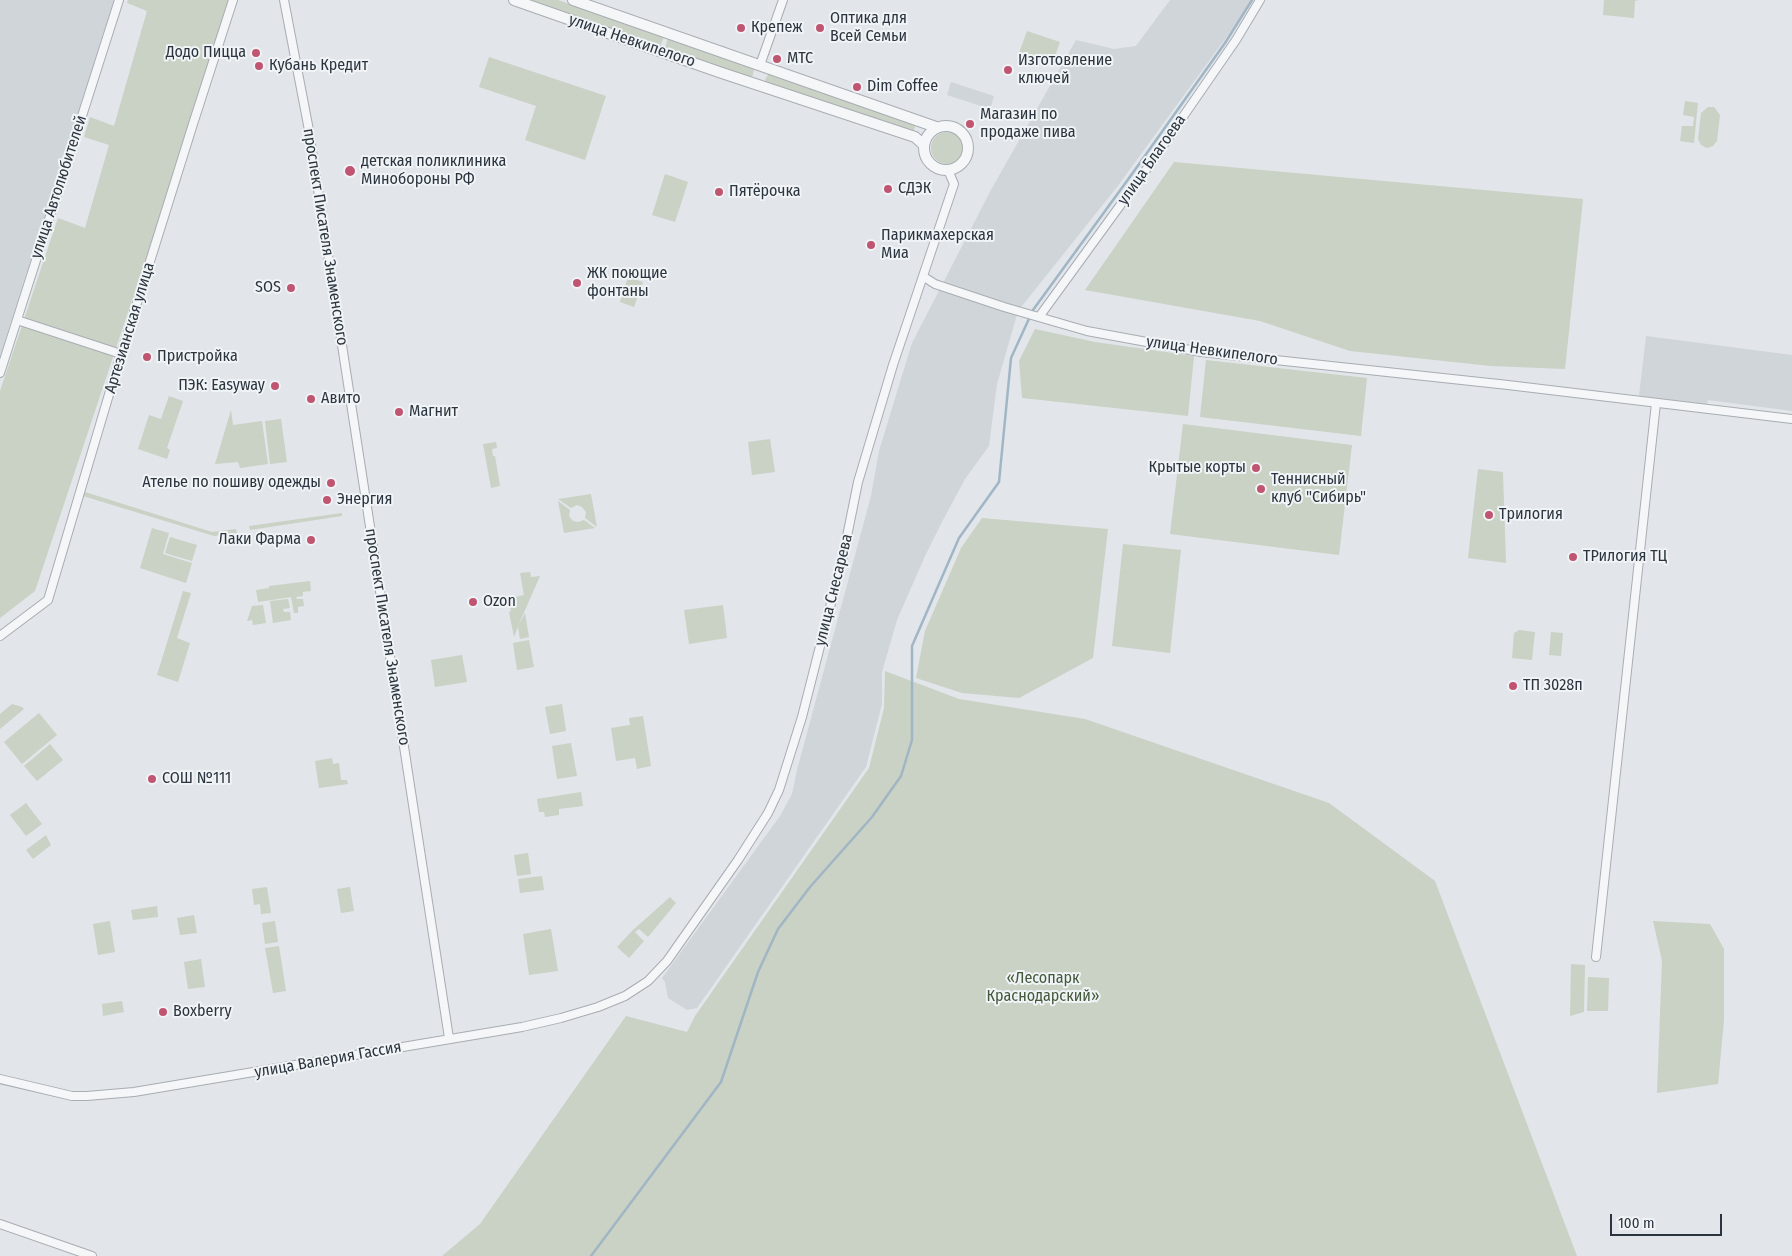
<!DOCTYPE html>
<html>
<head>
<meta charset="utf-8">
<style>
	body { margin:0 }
	#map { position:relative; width:1792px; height:1256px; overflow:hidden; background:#e2e5e9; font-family:"Fira Sans Condensed",sans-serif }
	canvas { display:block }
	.scale { position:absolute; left:1610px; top:1214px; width:112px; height:22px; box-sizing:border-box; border:2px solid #2c353f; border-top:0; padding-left:6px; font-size:15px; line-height:18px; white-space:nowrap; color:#2c353f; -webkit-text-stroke:4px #f1f4f6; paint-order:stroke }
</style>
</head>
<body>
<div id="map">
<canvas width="1792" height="1256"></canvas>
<div class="scale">100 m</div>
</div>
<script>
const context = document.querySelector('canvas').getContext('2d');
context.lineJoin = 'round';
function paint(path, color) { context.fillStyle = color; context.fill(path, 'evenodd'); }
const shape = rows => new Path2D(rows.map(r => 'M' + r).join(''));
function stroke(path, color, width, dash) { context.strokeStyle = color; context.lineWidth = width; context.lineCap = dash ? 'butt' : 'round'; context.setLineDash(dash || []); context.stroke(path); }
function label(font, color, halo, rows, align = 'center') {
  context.font = font + ' "Fira Sans Condensed",sans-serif'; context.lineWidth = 4; context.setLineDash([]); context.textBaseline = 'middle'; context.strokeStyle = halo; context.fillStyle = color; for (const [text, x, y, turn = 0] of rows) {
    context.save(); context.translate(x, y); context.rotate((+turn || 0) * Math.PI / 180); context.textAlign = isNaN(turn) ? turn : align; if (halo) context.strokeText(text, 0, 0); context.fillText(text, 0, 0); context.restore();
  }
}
paint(shape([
	[0,0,114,0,0,356],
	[1170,0,1252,0,1244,13,1117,187,1018,311,997,384,989,446,965,479,943,520,925,556,897,620,882,672,882,704,866,767,697,1008,687,1010,668,998,665,982,662,978,780,816,792,794,797,770,871,496,879,451,912,343,992,188,1076,40,1114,49,1136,46],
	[951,82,994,96,990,109,947,95],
	[1646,336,1792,355,1792,411,1708,400,1707,404,1639,396]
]), '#d0d5da');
paint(shape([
	[128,0,232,0,35,591,0,618,0,391,58,218,85,228,109,145,84,137,90,117,114,126,147,11,127,3],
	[525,0,558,0,664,37,660,46],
	[1604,0,1639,0,1635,1,1634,18,1603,15],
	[1027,31,1060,42,1052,64,1019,53],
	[668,38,754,67,753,75,750,77,665,48],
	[489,57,606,96,585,160,525,140,536,106,479,87],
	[769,73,916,124,913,133,766,82,765,80],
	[1685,101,1698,103,1694,143,1680,141,1682,126,1693,126,1694,117,1683,115],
	[1708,107,1714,107,1720,115,1717,141,1713,146,1707,148,1701,145,1698,139,1701,113],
	'931 148a16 16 0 1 1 32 0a16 16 0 1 1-32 0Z',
	[1174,162,1583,199,1565,369,1491,366,1350,351,1260,321,1085,290],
	[665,174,688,182,675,222,652,215],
	[628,277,643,282,634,307,620,302],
	[1035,329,1095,342,1194,356,1188,416,1022,398,1019,361],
	[1206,360,1367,378,1361,436,1200,417],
	[169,396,183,401,167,448,170,450,167,459,138,449,149,415,161,419],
	[231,410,233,425,262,421,268,464,240,468,238,462,215,464],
	[281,419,287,462,270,464,265,421],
	[1183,424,1352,445,1339,555,1170,534],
	[770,439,775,472,752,475,748,442],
	[496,442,497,448,492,449,493,456,495,456,500,486,491,488,483,444],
	[1478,469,1503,472,1506,563,1468,558],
	[85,492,212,532,236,529,237,533,214,536,83,496],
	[591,494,597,527,585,518,586,512,582,507,577,505,571,508,558,499],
	[558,501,570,510,569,516,573,521,578,522,584,520,595,528,564,533],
	[342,513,342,516,250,530,249,526],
	[982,518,1108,529,1093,658,1019,698,962,693,916,678,925,631,961,548],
	[152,528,169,533,163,554,192,563,186,583,140,568],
	[170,537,197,545,192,561,165,553],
	[1123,544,1181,550,1170,653,1112,646],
	[530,572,531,577,540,576,518,626,525,613,529,637,520,639,518,627,514,637,509,612,511,611,510,606,517,604,515,597,524,595,520,573],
	[310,581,311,591,303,592,303,596,296,597,297,599,303,599,304,606,298,607,298,613,294,613,291,597,258,602,256,590,269,588,269,586],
	[183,591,191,593,177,638,190,643,178,682,157,675],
	[288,599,290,608,283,609,284,612,290,612,291,620,273,623,270,601],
	[263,605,266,623,253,625,252,620,247,621,252,606],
	[723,605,727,638,689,644,684,610],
	[1519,630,1535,632,1532,660,1512,658,1514,633],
	[1551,632,1563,633,1561,656,1549,655],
	[529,640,534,667,517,670,513,643],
	[462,655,467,682,435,687,431,660],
	[885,671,959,699,1085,719,1329,803,1435,881,1577,1256,442,1256,480,1224,626,1016,687,1032,695,1016,869,768,884,708],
	[12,704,22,707,24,709,0,729,0,714],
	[562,704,566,731,550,734,545,707],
	[39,713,57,735,22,764,4,742],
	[643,716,651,766,637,769,635,758,616,761,611,728,630,725,629,718],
	[571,743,577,776,557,779,552,746],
	[50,744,63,760,37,781,24,766],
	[332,758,333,764,339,763,341,780,347,780,348,784,319,788,315,761],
	[581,792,583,806,559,809,559,815,545,817,544,812,539,812,537,799],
	[26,803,42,824,26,836,10,815],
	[46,835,51,845,33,859,26,850],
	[528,853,531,874,517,876,514,855],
	[542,876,544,890,520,893,518,879],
	[267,887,271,913,261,914,260,904,254,905,252,889],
	[350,887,354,911,341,913,337,889],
	[670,897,676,903,648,937,639,929,635,932,644,941,629,958,617,947,633,930],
	[157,906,158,917,133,920,131,910],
	[194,915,197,933,180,935,177,918],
	[110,921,115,952,98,955,93,924],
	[275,921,278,942,265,944,262,923],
	[1653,921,1710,924,1724,949,1724,1020,1718,1084,1657,1093,1662,961],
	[551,929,558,971,529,975,523,934],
	[279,946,286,991,273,993,265,948],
	[201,959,205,987,188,989,184,962],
	[1571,964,1585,965,1584,1012,1570,1016],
	[1588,977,1609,978,1608,1011,1587,1011],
	[122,1001,124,1012,103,1016,102,1004]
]), '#c9d2c4');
stroke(shape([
	[591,1256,721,1082,758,972,778,929,810,887,872,817,901,776,912,740,912,646,959,538,999,482,1011,358,1033,310,1132,174,1225,43,1252,0]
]), '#a1b6c5', 2.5);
const minor = shape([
	[284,0,308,125,449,1038],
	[760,65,783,0],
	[924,277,935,284,1004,307,1087,331,1201,352,1508,385,1792,419],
	[1039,317,1151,163,1236,40,1260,0],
	[17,320,121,354],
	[0,373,119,0],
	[0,636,48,600,121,354,193,124,233,0],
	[1596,957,1656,403],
	[0,1079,72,1096,87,1096,134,1092,522,1027,561,1018,598,1007,625,996,648,981,667,961,738,860,768,813,779,790,802,717,843,556,858,482,893,365,954,184,948,170],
	[0,1224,92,1256]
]);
const tertiary = shape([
	[514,0,719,72,915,137,924,145],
	[573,0,936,127],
	'924 148a22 22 0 1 1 44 0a22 22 0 1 1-44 0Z'
]);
stroke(minor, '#a8adb3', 10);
stroke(tertiary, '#a8adb3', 12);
stroke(minor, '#f4f6f7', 8);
stroke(tertiary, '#f4f6f7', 10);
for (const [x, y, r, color] of [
	[741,28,5,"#c05571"],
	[820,28,5,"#c05571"],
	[256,53,5,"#c05571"],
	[777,59,5,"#c05571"],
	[259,66,5,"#c05571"],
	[1008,70,5,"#c05571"],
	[857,87,5,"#c05571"],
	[970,124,5,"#c05571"],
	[350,171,6,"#c05571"],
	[888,189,5,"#c05571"],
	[719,192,5,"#c05571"],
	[871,245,5,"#c05571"],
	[577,283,5,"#c05571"],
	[291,288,5,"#c05571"],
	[147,357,5,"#c05571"],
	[275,386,5,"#c05571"],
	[311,399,5,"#c05571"],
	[399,412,5,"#c05571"],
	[1256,468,5,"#c05571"],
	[331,483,5,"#c05571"],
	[1261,489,5,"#c05571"],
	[327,500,5,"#c05571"],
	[1489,515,5,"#c05571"],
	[311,540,5,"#c05571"],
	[1573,557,5,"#c05571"],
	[473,602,5,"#c05571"],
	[1513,686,5,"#c05571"],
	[152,779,5,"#c05571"],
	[163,1012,5,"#c05571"]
]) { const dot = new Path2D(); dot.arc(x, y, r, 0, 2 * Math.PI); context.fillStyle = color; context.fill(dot); stroke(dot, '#f1f4f6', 2); }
label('16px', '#2c353f', '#f1f4f6', [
	["Оптика для",830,19],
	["Всей Семьи",830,37],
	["Крепеж",751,28],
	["Додо Пицца",246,53,"right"],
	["МТС",787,59],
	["Изготовление",1018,61],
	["ключей",1018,79],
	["Кубань Кредит",269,66],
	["Dim Coffee",867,87],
	["Магазин по",980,115],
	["продаже пива",980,133],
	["детская поликлиника",361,162],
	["Минобороны РФ",361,180],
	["СДЭК",898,189],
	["Пятёрочка",729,192],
	["Парикмахерская",881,236],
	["Миа",881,254],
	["ЖК поющие",587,274],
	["фонтаны",587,292],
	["SOS",281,288,"right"],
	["Пристройка",157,357],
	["ПЭК: Easyway",265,386,"right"],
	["Авито",321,399],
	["Магнит",409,412],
	["Крытые корты",1246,468,"right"],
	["Теннисный",1271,480],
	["клуб \"Сибирь\"",1271,498],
	["Ателье по пошиву одежды",321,483,"right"],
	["Энергия",337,500],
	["Трилогия",1499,515],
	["Лаки Фарма",301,540,"right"],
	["ТРилогия ТЦ",1583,557],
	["Ozon",483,602],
	["ТП 3028п",1523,686],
	["СОШ №111",162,779],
	["Boxberry",173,1012]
], 'left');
label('16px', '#2c353f', '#f1f4f6', [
	["улица Невкипелого",632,41,19],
	["улица Благоева",1152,160,-55],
	["улица Автолюбителей",59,187,-72],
	["проспект Писателя Знаменского",325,237,81],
	["Артезианская улица",130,328,-73],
	["улица Невкипелого",1212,351,8],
	["улица Снесарева",834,590,-76],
	["проспект Писателя Знаменского",387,637,81],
	["улица Валерия Гассия",328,1060,-10]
]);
label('16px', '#44593b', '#f1f4f6', [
	["«Лесопарк",1043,979],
	["Краснодарский»",1043,997]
]);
</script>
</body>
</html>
